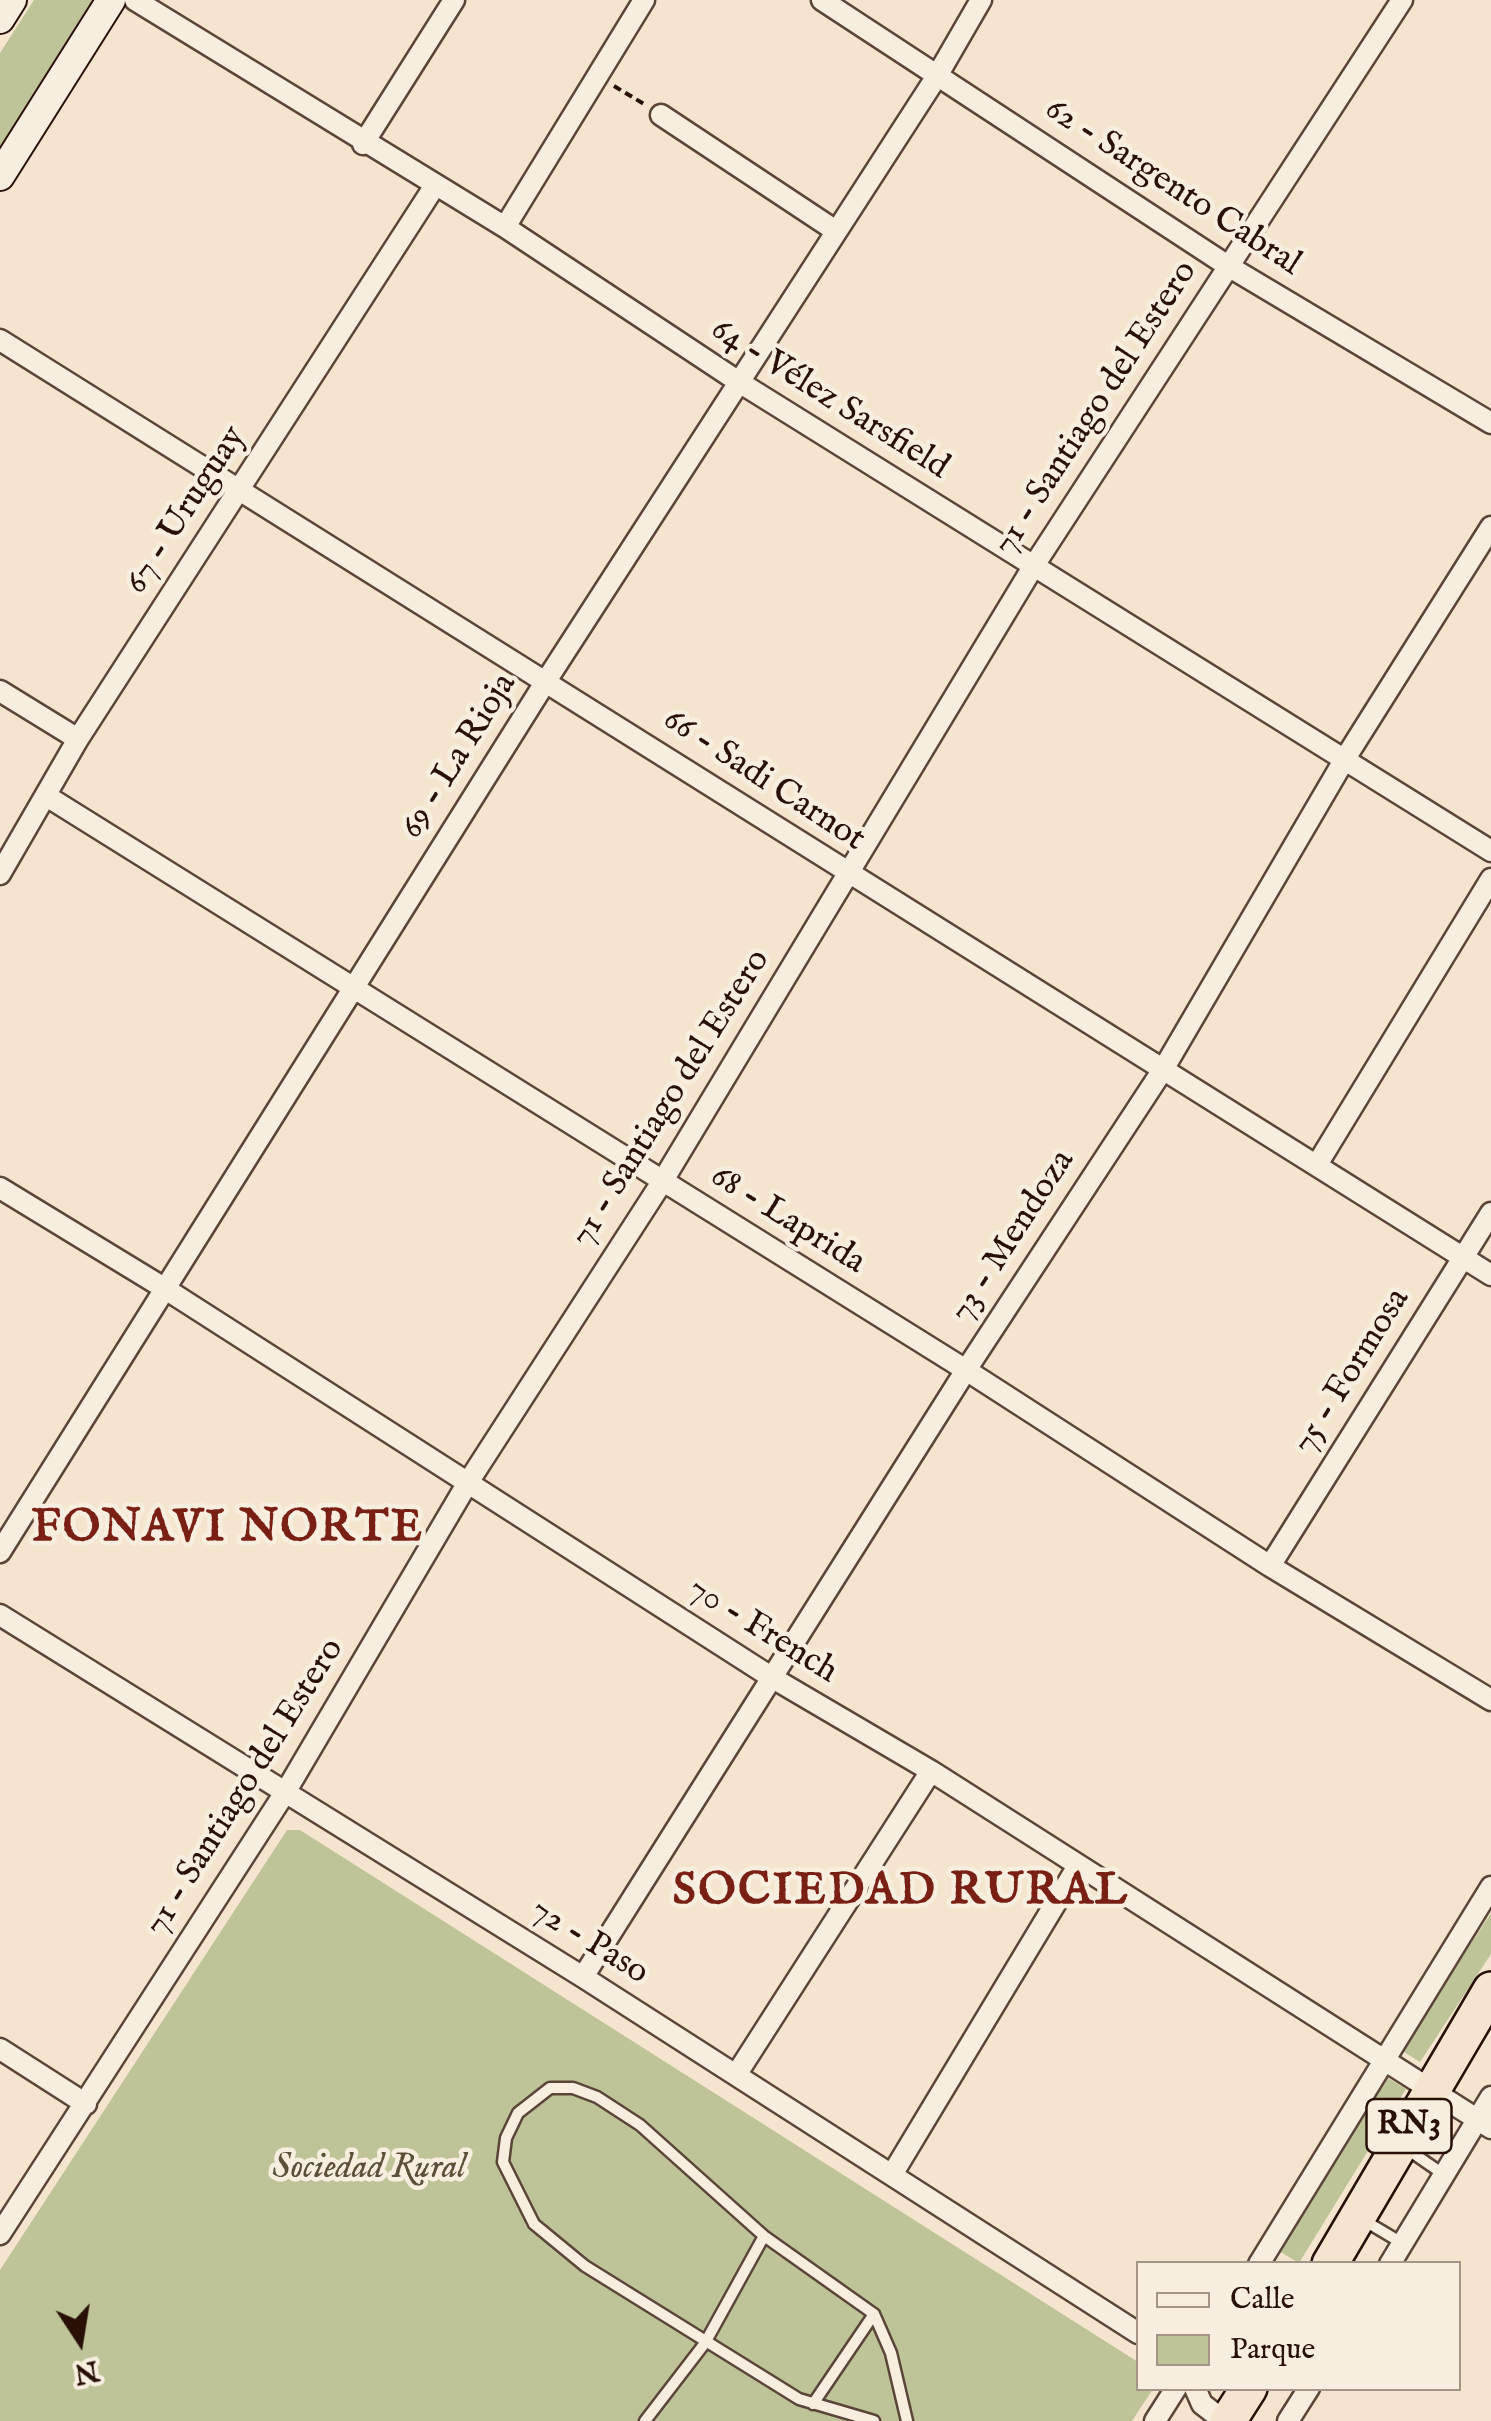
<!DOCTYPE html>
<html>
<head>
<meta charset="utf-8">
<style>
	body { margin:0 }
	#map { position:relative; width:1491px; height:2421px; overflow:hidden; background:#f5e5ce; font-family:"IM FELL English",serif }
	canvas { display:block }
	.legend { position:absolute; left:1136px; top:2261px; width:325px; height:130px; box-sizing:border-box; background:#f8eedf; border:2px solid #a59589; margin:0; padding:12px 18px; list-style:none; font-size:30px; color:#281007 }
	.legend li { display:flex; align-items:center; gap:20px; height:50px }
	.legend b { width:50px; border:2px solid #a59589 }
	.north { position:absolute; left:30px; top:2291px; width:100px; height:100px; -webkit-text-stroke:8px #f8eedf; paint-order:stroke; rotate:168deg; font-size:28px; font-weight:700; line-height:40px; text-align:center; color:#281007 }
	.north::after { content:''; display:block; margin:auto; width:35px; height:45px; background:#281007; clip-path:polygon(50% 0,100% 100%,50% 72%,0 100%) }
</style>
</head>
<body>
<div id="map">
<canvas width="1491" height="2421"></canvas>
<ul class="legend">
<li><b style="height:12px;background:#f8eedf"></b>Calle</li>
<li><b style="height:28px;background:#bec497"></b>Parque</li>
</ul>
<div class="north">N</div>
</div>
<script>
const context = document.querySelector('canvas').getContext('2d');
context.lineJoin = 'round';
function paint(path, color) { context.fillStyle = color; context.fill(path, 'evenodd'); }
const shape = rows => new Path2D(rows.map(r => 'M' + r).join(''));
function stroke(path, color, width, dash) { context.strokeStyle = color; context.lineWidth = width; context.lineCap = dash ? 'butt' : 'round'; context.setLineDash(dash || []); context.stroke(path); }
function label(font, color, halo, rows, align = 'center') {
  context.font = font + ' "IM FELL English",serif'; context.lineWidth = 9; context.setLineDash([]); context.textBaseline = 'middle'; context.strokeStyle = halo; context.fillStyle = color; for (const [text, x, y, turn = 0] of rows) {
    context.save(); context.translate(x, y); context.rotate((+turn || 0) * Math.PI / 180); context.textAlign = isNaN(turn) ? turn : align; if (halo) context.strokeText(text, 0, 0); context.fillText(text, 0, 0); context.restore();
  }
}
paint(shape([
	[34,0,92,0,0,146,0,53],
	[287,1830,300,1830,1138,2362,1138,2388,1153,2389,1132,2421,0,2421,0,2270],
	[1491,1913,1491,1954,1420,2062,1401,2050],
	[1383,2075,1406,2089,1299,2263,1277,2250]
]), '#bec497');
const lane = shape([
	[1407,2149,1443,2174],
	[1365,2221,1402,2243],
	[813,2404,874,2314],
	[645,2421,705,2343,764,2236],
	[874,2421,799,2399,585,2266,534,2224,503,2162,506,2138,518,2113,550,2088,573,2088,597,2097,640,2125,764,2236,874,2314,891,2353,907,2421]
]);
const street = shape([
	[135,0,505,227,739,382,1491,851],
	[822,0,1228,266,1491,423],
	[661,115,833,229],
	[363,144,454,0],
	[505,227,644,0],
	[0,340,1491,1275],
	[0,691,78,739],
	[48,797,966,1370,1270,1566,1491,1700],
	[0,874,78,739,434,187],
	[1318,1163,1491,879],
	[0,1188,164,1288,771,1677,931,1771,1491,2128],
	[0,1552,546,681,937,76,981,0],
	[1270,1566,1491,1213],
	[0,1615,583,1977,1138,2333],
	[583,1977,966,1370,1164,1068,1346,757,1491,527],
	[0,2049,86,2104],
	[736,2075,931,1771],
	[893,2173,1078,1866],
	[0,2234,286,1791,467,1484,662,1182,1033,567,1402,0],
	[1259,2264,1491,1887],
	[1390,2264,1491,2097],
	[1195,2388,1202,2404,1224,2421],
	[1155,2421,1176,2388],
	[1288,2421,1309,2388]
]);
const secondary = shape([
	[0,19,12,0],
	[0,176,111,0]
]);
const highway = shape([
	[1330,2264,1491,1990],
	[1228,2421,1249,2388]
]);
stroke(lane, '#5b4539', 15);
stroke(street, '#5b4539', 25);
stroke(secondary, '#281007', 32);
stroke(highway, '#281007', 40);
stroke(shape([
	[614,86,644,104]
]), '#281007', 4, [8, 5]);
stroke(lane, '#f8eedf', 10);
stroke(street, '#f8eedf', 20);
stroke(secondary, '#f8eedf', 28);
stroke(highway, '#f5e5ce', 35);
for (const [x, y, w] of [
	[1409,2126,85]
]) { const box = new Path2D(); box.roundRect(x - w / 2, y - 27, w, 54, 8); context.fillStyle = '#f8eedf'; context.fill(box); stroke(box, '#281007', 2.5); }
label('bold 32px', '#281007', null, [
	["RN3",1409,2126]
]);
label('35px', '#281007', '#f8eedf', [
	["62 - Sargento Cabral",1172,188,33],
	["64 - Vélez Sarsfield",829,400,32],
	["71 - Santiago del Estero",1097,409,-57],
	["67 - Uruguay",187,511,-57],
	["69 - La Rioja",460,757,-58],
	["66 - Sadi Carnot",763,781,33],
	["71 - Santiago del Estero",672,1099,-58],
	["68 - Laprida",787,1221,32],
	["73 - Mendoza",1014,1237,-57],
	["75 - Formosa",1353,1372,-58],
	["70 - French",762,1632,32],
	["71 - Santiago del Estero",246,1788,-58],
	["72 - Paso",589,1943,32]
]);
label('italic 35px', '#5c4f39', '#f8eedf', [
	["Sociedad Rural",369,2170]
]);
context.letterSpacing = '2.5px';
label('bold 45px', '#7a1f14', '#f8eedf', [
	["FONAVI NORTE",228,1531],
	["SOCIEDAD RURAL",901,1894]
]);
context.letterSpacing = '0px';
</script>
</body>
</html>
